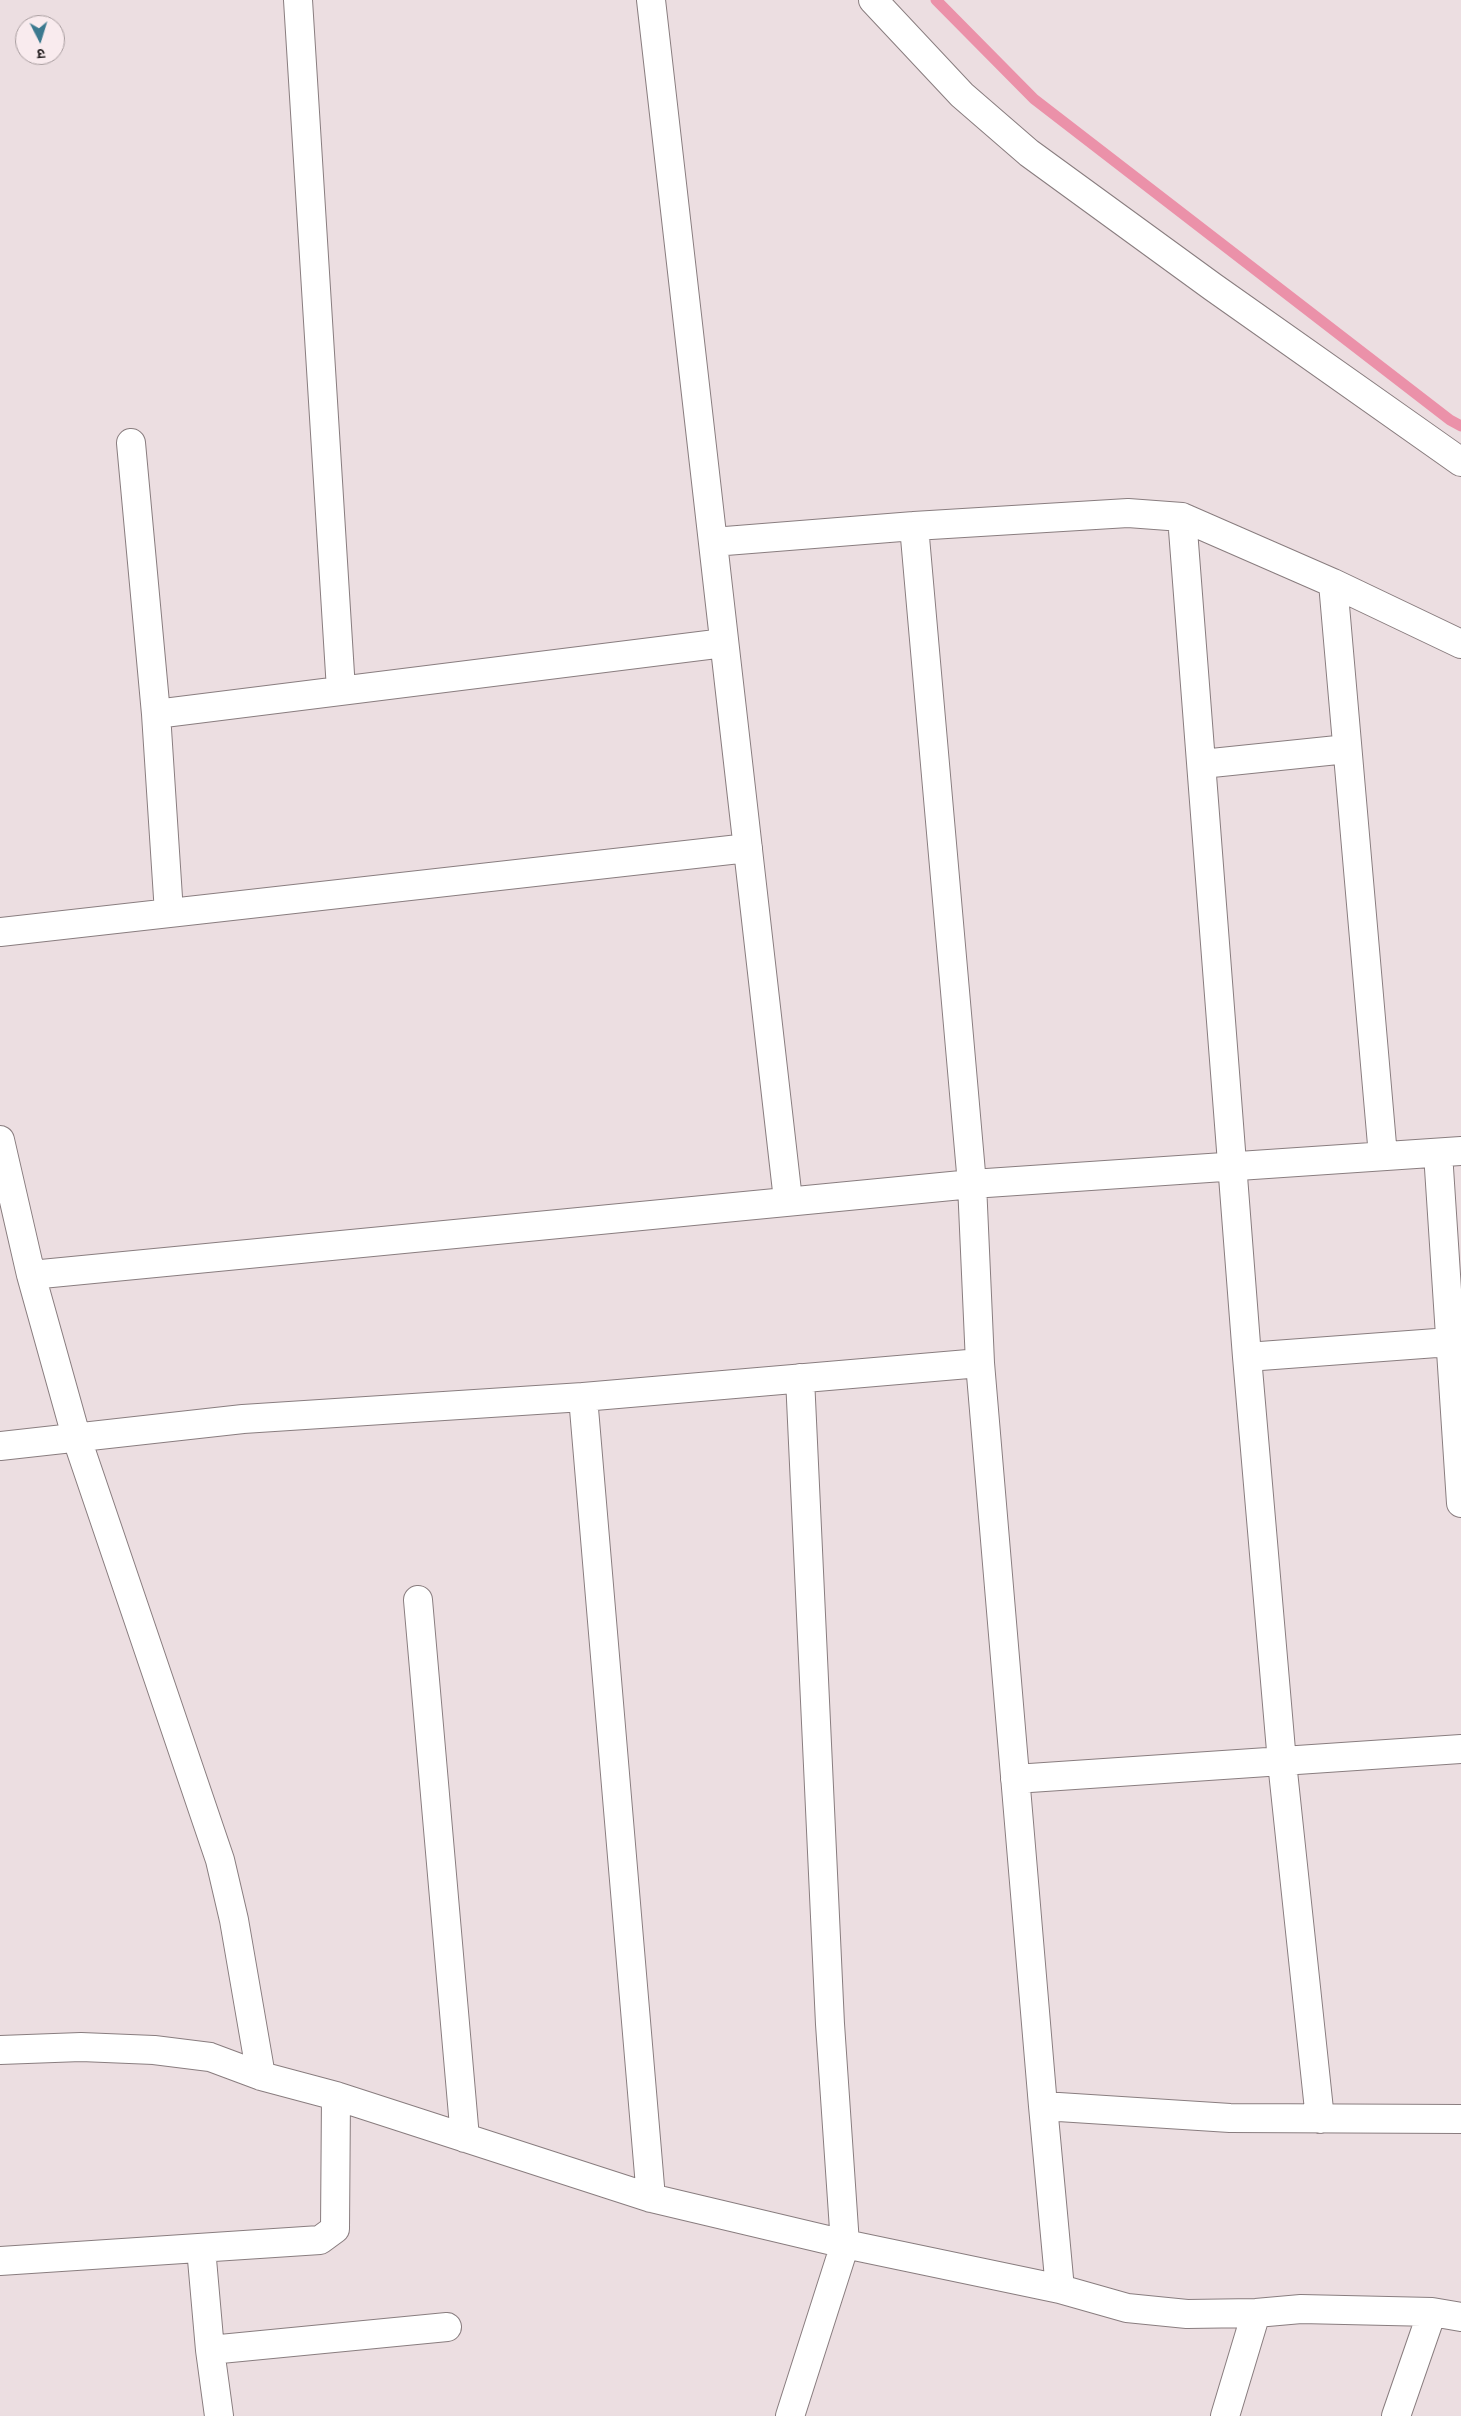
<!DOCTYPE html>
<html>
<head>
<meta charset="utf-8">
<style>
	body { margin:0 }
	#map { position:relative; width:1461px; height:2416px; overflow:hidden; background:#ecdee1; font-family:"Golos Text","Noto Sans Devanagari",sans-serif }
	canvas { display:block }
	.north { position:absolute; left:15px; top:15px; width:50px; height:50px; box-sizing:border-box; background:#f9ebee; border:1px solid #a79c9e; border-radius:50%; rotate:175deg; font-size:14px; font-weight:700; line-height:20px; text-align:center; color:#2b2627 }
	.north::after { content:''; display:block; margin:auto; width:18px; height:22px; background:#3b798f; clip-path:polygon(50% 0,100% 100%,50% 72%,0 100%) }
</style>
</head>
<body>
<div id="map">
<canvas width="1461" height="2416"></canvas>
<div class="north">उ</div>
</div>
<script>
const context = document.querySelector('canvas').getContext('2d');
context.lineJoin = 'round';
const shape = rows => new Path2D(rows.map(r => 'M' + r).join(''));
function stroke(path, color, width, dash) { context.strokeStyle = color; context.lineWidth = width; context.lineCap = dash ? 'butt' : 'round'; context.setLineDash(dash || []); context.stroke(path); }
stroke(shape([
	[936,0,1034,99,1450,420,1461,426]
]), '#eb91a9', 11);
const minor = shape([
	[298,0,341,690],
	[651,0,788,1200],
	[873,0,962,95,1029,153,1213,287,1461,462],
	[131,443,156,714,169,913],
	[1182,517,1247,1357,1282,1762,1320,2119],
	[914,526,972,1184,980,1363,1043,2106,1060,2289],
	[713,542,914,526,1128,513,1182,517,1333,583,1461,644],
	[1333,583,1383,1156],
	[156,714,724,643],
	[1202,764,1347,749],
	[0,932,748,848],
	[0,1140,31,1275,76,1436,220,1860,234,1920,261,2076],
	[1438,1153,1461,1503],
	[31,1275,972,1184,1461,1151],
	[1247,1357,1450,1342],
	[583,1397,651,2198],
	[0,1446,243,1419,583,1397,980,1363],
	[418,1600,465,2138],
	[1015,1779,1461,1749],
	[0,2050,81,2047,154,2050,210,2057,261,2076,336,2096,651,2198,845,2244,1060,2289,1127,2308,1187,2314,1256,2313,1301,2309,1432,2312,1461,2317],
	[1043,2106,1230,2118,1461,2119],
	[201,2248,210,2350,219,2416],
	[0,2261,320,2240,335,2229,336,2096],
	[210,2350,447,2327],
	[790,2416,845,2244,830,2024,800,1378],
	[1225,2416,1256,2313],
	[1396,2416,1432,2312]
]);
stroke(minor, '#897d7f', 30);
stroke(minor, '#fff', 28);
</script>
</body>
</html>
